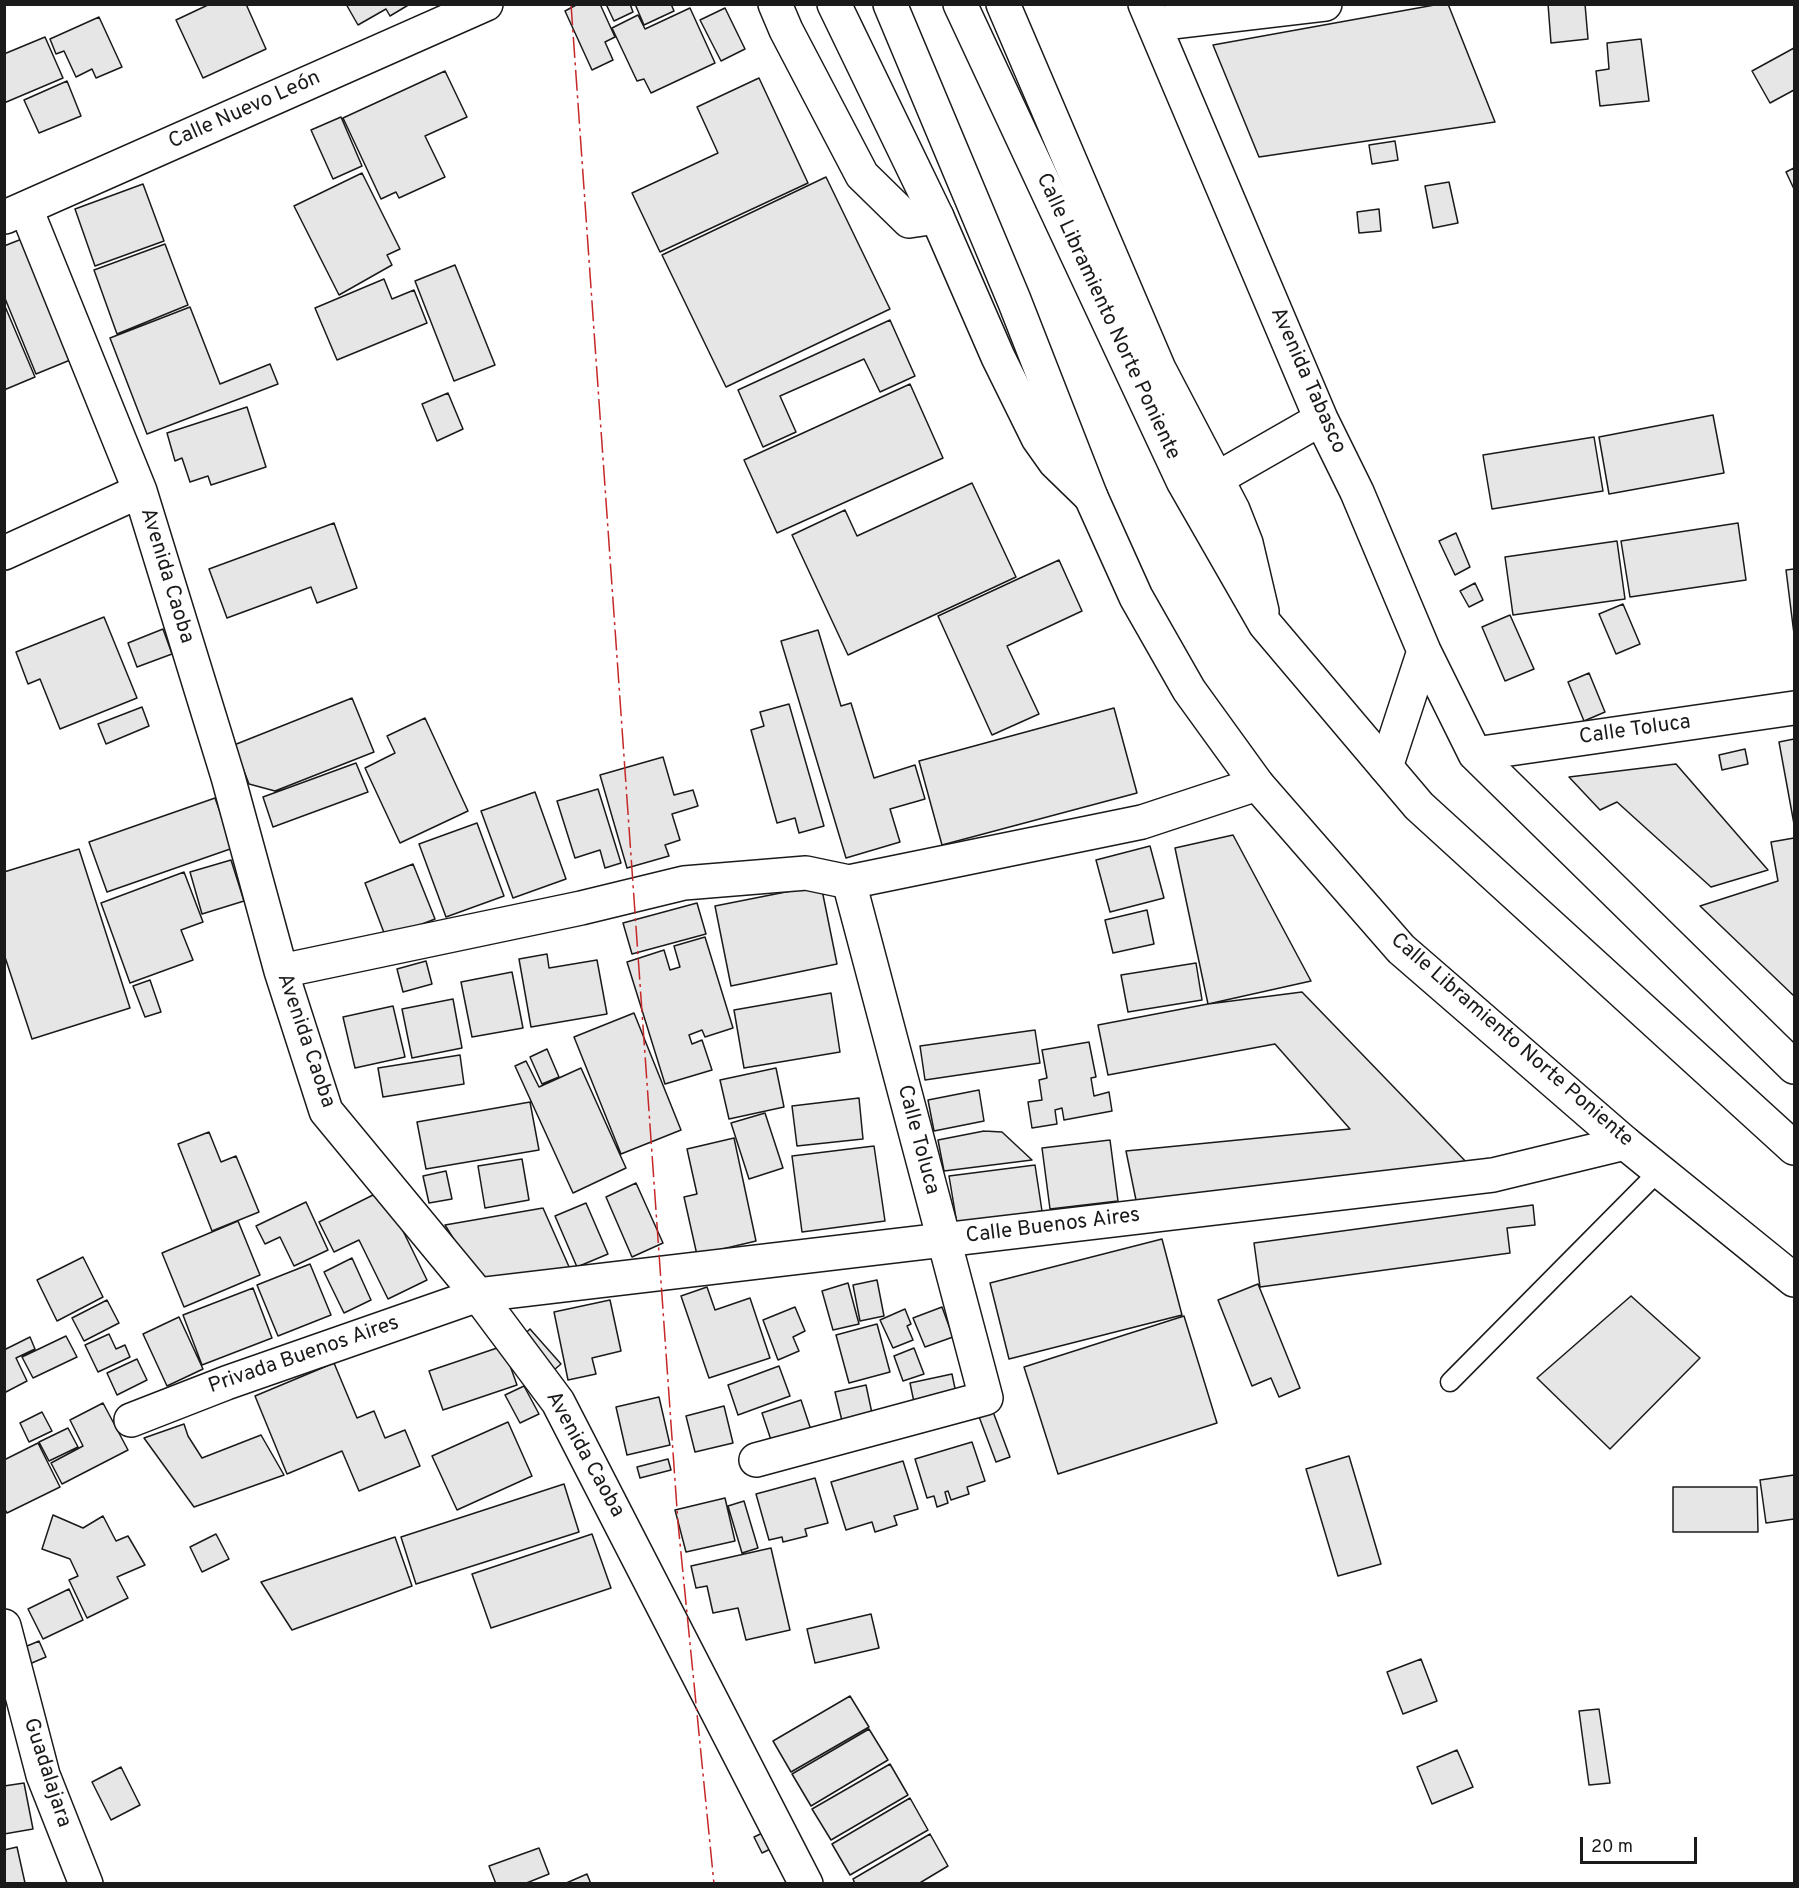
<!DOCTYPE html>
<html>
<head>
<meta charset="utf-8">
<style>
	body { margin:0 }
	#map { position:relative; width:1799px; height:1888px; overflow:hidden; background:#fff; font-family:Overpass,sans-serif }
	canvas { display:block }
	.frame { position:absolute; inset:0; border:6px solid #1a1a1a; pointer-events:none }
	.scale { position:absolute; left:1580px; top:1837px; width:117px; height:27px; box-sizing:border-box; border:3px solid #1a1a1a; border-top:0; padding-left:8px; font-size:18px; line-height:21px; white-space:nowrap; color:#1a1a1a; -webkit-text-stroke:4px #fff; paint-order:stroke }
</style>
</head>
<body>
<div id="map">
<canvas width="1799" height="1888"></canvas>
<div class="frame"></div>
<div class="scale">20 m</div>
</div>
<script>
const context = document.querySelector('canvas').getContext('2d');
context.lineJoin = 'round';
function paint(path, color) { context.fillStyle = color; context.fill(path, 'evenodd'); }
const shape = rows => new Path2D(rows.map(r => 'M' + r).join(''));
function stroke(path, color, width, dash) { context.strokeStyle = color; context.lineWidth = width; context.lineCap = dash ? 'butt' : 'round'; context.setLineDash(dash || []); context.stroke(path); }
function label(font, color, halo, rows, align = 'center') {
  context.font = font + ' Overpass,sans-serif'; context.lineWidth = 4.5; context.setLineDash([]); context.textBaseline = 'middle'; context.strokeStyle = halo; context.fillStyle = color; for (const [text, x, y, turn = 0] of rows) {
    context.save(); context.translate(x, y); context.rotate((+turn || 0) * Math.PI / 180); context.textAlign = isNaN(turn) ? turn : align; if (halo) context.strokeText(text, 0, 0); context.fillText(text, 0, 0); context.restore();
  }
}
const building = shape([
	[210,4,246,4,266,49,203,78,176,20,210,4],
	[346,4,410,4,390,16,386,9,358,25,346,4],
	[578,4,600,4,615,37,605,42,613,60,592,70,565,11,578,4],
	[606,4,630,4,633,12,614,21,606,4],
	[635,4,671,4,674,11,644,25,635,4],
	[1440,4,1448,4,1495,122,1259,157,1213,45,1440,4],
	[1548,4,1585,4,1588,39,1551,43,1548,4],
	[690,8,715,63,651,93,644,79,637,81,612,28,638,15,645,29,690,8],
	[725,8,745,49,721,61,700,20,725,8],
	[99,17,122,67,96,78,92,69,76,77,64,51,56,54,50,39,99,17],
	[45,37,63,78,4,103,4,54,45,37],
	[1641,39,1649,101,1600,106,1596,71,1609,69,1607,43,1641,39],
	[1794,48,1794,90,1770,103,1752,71,1794,48],
	[445,71,467,117,425,136,445,177,399,198,396,192,381,199,343,118,445,71],
	[759,78,808,183,660,252,632,193,718,153,697,107,759,78],
	[67,81,81,116,39,133,24,100,67,81],
	[341,117,362,166,333,179,311,130,341,117],
	[1395,141,1398,160,1372,164,1369,145,1395,141],
	[1794,168,1794,189,1786,172,1794,168],
	[362,173,400,249,387,255,392,265,339,295,294,206,362,173],
	[826,177,890,309,726,387,662,255,826,177],
	[1449,182,1458,223,1433,228,1425,186,1449,182],
	[143,184,164,241,95,266,75,209,143,184],
	[1379,209,1381,231,1359,233,1357,212,1379,209],
	[32,235,80,356,36,374,4,296,4,246,32,235],
	[165,244,188,305,117,334,94,270,165,244],
	[455,265,495,365,454,381,415,281,455,265],
	[384,279,392,299,414,290,427,323,337,360,315,308,384,279],
	[4,304,35,377,4,390,4,304],
	[190,307,220,384,270,364,278,384,147,434,110,338,190,307],
	[890,320,915,376,880,392,864,359,780,396,796,432,763,447,738,390,890,320],
	[910,384,943,458,777,533,744,460,910,384],
	[448,393,463,429,437,441,422,404,448,393],
	[247,407,266,467,211,485,208,476,190,482,182,458,175,461,167,433,247,407],
	[1713,415,1724,473,1609,494,1599,437,1713,415],
	[1594,437,1603,491,1492,509,1483,455,1594,437],
	[972,483,1016,577,848,655,792,535,845,510,857,536,972,483],
	[334,523,357,588,317,603,311,587,227,618,209,569,334,523],
	[1738,523,1746,580,1630,597,1621,541,1738,523],
	[1456,533,1470,567,1455,575,1439,541,1456,533],
	[1617,541,1625,599,1513,615,1505,557,1617,541],
	[1059,560,1082,611,1007,646,1039,714,992,735,938,616,1059,560],
	[1794,569,1794,634,1786,570,1794,569],
	[1475,583,1483,600,1469,607,1460,591,1475,583],
	[1623,604,1640,644,1616,654,1599,614,1623,604],
	[1510,615,1534,669,1505,681,1482,627,1510,615],
	[104,617,137,698,60,729,40,679,28,684,16,652,104,617],
	[163,629,172,654,137,667,128,643,163,629],
	[818,630,841,706,851,703,874,778,915,765,925,799,890,809,900,842,846,858,781,641,818,630],
	[1589,673,1605,712,1584,721,1568,682,1589,673],
	[352,698,374,752,275,791,249,784,234,745,352,698],
	[789,704,824,826,799,833,795,818,777,823,751,730,764,726,760,712,789,704],
	[142,707,149,726,106,744,98,724,142,707],
	[1114,708,1137,793,942,845,919,761,1114,708],
	[425,718,468,811,400,843,365,768,395,753,387,736,425,718],
	[1794,739,1794,824,1779,742,1794,739],
	[1745,749,1748,764,1722,770,1719,755,1745,749],
	[663,757,674,795,693,790,698,806,672,814,680,840,665,845,669,856,627,868,600,775,663,757],
	[356,763,368,792,273,827,263,797,356,763],
	[1676,764,1768,870,1711,887,1617,802,1600,810,1569,777,1676,764],
	[598,789,621,863,605,868,600,850,575,858,557,801,598,789],
	[535,792,566,879,513,898,481,811,535,792],
	[215,798,233,848,107,892,89,842,215,798],
	[477,823,504,896,446,917,419,844,477,823],
	[1233,835,1311,981,1208,1004,1175,848,1233,835],
	[1794,838,1794,996,1700,906,1778,881,1771,842,1794,838],
	[1150,846,1164,898,1110,912,1096,860,1150,846],
	[79,849,130,1008,32,1039,4,954,4,872,79,849],
	[231,860,244,901,202,914,190,872,231,860],
	[413,864,435,919,386,938,365,883,413,864],
	[184,872,203,922,181,930,193,960,130,983,101,903,184,872],
	[821,885,837,964,731,986,715,906,821,885],
	[697,903,706,934,632,954,623,923,697,903],
	[1147,910,1154,944,1113,953,1105,920,1147,910],
	[705,937,733,1028,705,1037,702,1030,689,1035,692,1044,702,1040,712,1070,665,1084,627,962,664,950,670,970,680,967,674,946,705,937],
	[547,954,549,968,597,960,607,1014,531,1027,519,959,547,954],
	[426,961,432,984,403,992,397,969,426,961],
	[1196,963,1202,1000,1128,1012,1121,975,1196,963],
	[512,972,523,1028,472,1037,461,982,512,972],
	[150,980,161,1012,145,1017,133,986,150,980],
	[1302,992,1472,1168,1137,1205,1126,1151,1350,1129,1275,1044,1108,1075,1098,1025,1208,1004,1302,992],
	[831,993,840,1052,744,1068,734,1010,831,993],
	[453,999,462,1048,412,1058,402,1009,453,999],
	[393,1006,405,1057,355,1068,343,1017,393,1006],
	[634,1013,681,1130,621,1154,574,1037,634,1013],
	[1035,1030,1040,1063,925,1080,920,1046,1035,1030],
	[1089,1042,1096,1077,1091,1078,1094,1096,1109,1092,1112,1111,1064,1120,1062,1108,1055,1110,1057,1124,1032,1128,1028,1102,1042,1100,1039,1080,1047,1078,1042,1050,1089,1042],
	[547,1049,559,1077,542,1084,530,1057,547,1049],
	[460,1055,464,1084,383,1097,378,1068,460,1055],
	[526,1061,539,1087,581,1068,626,1168,573,1193,515,1066,526,1061],
	[776,1068,784,1107,729,1119,720,1080,776,1068],
	[979,1090,984,1121,934,1131,928,1100,979,1090],
	[859,1098,863,1139,797,1146,792,1106,859,1098],
	[530,1102,539,1150,426,1169,417,1122,530,1102],
	[765,1113,783,1168,749,1179,731,1123,765,1113],
	[984,1131,1002,1132,1032,1160,944,1171,938,1140,984,1131],
	[209,1132,221,1162,236,1156,259,1212,212,1231,178,1144,209,1132],
	[734,1138,756,1241,697,1255,684,1197,697,1194,687,1149,734,1138],
	[1110,1140,1118,1201,1050,1209,1042,1148,1110,1140],
	[874,1146,885,1221,802,1232,792,1156,874,1146],
	[522,1159,529,1200,485,1208,478,1166,522,1159],
	[1035,1165,1042,1211,957,1224,949,1176,1035,1165],
	[446,1171,452,1199,429,1203,423,1176,446,1171],
	[636,1183,663,1243,632,1257,606,1197,636,1183],
	[383,1190,427,1280,388,1299,359,1240,334,1252,319,1222,383,1190],
	[306,1202,328,1250,294,1266,280,1237,265,1244,256,1226,306,1202],
	[586,1203,608,1254,577,1267,555,1216,586,1203],
	[1533,1205,1535,1225,1507,1228,1510,1253,1260,1287,1254,1243,1533,1205],
	[543,1208,570,1269,479,1280,445,1225,543,1208],
	[238,1221,260,1275,184,1307,162,1253,238,1221],
	[1162,1239,1182,1315,1009,1359,990,1283,1162,1239],
	[83,1257,103,1297,57,1321,37,1280,83,1257],
	[352,1258,371,1300,344,1313,324,1272,352,1258],
	[310,1264,331,1315,278,1336,257,1285,310,1264],
	[877,1280,884,1316,860,1321,853,1285,877,1280],
	[848,1283,859,1324,833,1330,822,1291,848,1283],
	[1258,1284,1300,1388,1279,1397,1271,1378,1252,1386,1218,1300,1258,1284],
	[707,1287,715,1310,750,1298,770,1358,709,1378,681,1296,707,1287],
	[253,1288,272,1338,202,1365,183,1315,253,1288],
	[1631,1296,1700,1358,1610,1449,1537,1378,1631,1296],
	[107,1300,119,1323,84,1341,72,1318,107,1300],
	[610,1300,621,1351,592,1358,596,1374,568,1380,554,1312,610,1300],
	[795,1307,805,1331,793,1337,799,1351,778,1360,763,1320,795,1307],
	[942,1307,953,1337,925,1347,913,1318,942,1307],
	[905,1309,911,1324,907,1326,913,1340,893,1348,880,1320,905,1309],
	[1184,1316,1217,1423,1058,1474,1024,1367,1184,1316],
	[179,1317,203,1369,167,1386,143,1334,179,1317],
	[877,1324,890,1372,849,1383,836,1335,877,1324],
	[530,1329,561,1364,547,1376,516,1342,530,1329],
	[109,1334,116,1349,125,1345,130,1357,98,1372,85,1345,109,1334],
	[66,1336,77,1357,33,1378,22,1357,66,1336],
	[30,1337,35,1349,16,1358,27,1381,4,1393,4,1350,30,1337],
	[503,1346,517,1385,443,1410,429,1371,503,1346],
	[914,1348,924,1374,903,1381,894,1356,914,1348],
	[137,1359,147,1380,117,1395,107,1373,137,1359],
	[334,1363,357,1418,374,1411,385,1438,405,1430,420,1466,359,1491,342,1451,287,1474,255,1396,334,1363],
	[779,1366,790,1396,738,1415,728,1385,779,1366],
	[952,1374,957,1398,915,1407,910,1383,952,1374],
	[866,1385,873,1418,843,1425,835,1392,866,1385],
	[524,1386,539,1414,520,1423,505,1395,524,1386],
	[659,1397,670,1445,627,1455,616,1407,659,1397],
	[801,1400,811,1430,772,1443,762,1413,801,1400],
	[103,1403,128,1450,62,1484,51,1463,83,1446,70,1420,103,1403],
	[724,1406,733,1443,695,1452,686,1416,724,1406],
	[992,1409,1010,1457,996,1462,978,1414,992,1409],
	[42,1412,52,1431,29,1442,20,1423,42,1412],
	[508,1422,532,1476,457,1510,432,1456,508,1422],
	[184,1424,188,1436,202,1458,261,1435,284,1475,194,1507,144,1438,184,1424],
	[68,1428,78,1447,49,1461,39,1442,68,1428],
	[972,1442,985,1481,967,1487,969,1494,951,1500,948,1491,945,1492,948,1503,937,1507,934,1496,927,1498,915,1459,972,1442],
	[38,1443,60,1487,7,1513,4,1508,4,1460,38,1443],
	[1349,1456,1381,1564,1338,1576,1306,1469,1349,1456],
	[668,1459,671,1470,640,1478,637,1467,668,1459],
	[903,1461,918,1509,894,1516,897,1525,875,1532,872,1522,846,1530,831,1482,903,1461],
	[1794,1475,1794,1519,1766,1523,1760,1480,1794,1475],
	[815,1478,828,1523,805,1529,807,1536,783,1542,782,1537,769,1540,756,1494,815,1478],
	[564,1484,579,1532,416,1584,401,1537,564,1484],
	[1673,1487,1757,1487,1758,1532,1673,1532,1673,1487],
	[725,1498,735,1541,686,1552,675,1510,725,1498],
	[744,1501,758,1548,742,1553,728,1506,744,1501],
	[53,1515,83,1528,103,1516,116,1541,128,1536,145,1565,117,1577,128,1598,87,1618,69,1580,78,1576,70,1559,42,1549,53,1515],
	[216,1534,229,1559,202,1572,190,1547,216,1534],
	[592,1534,611,1588,491,1628,472,1574,592,1534],
	[395,1537,412,1586,292,1630,261,1582,395,1537],
	[771,1548,790,1630,746,1640,738,1608,713,1613,707,1586,696,1588,691,1566,771,1548],
	[69,1589,83,1620,43,1639,28,1609,69,1589],
	[871,1614,879,1648,815,1663,807,1629,871,1614],
	[39,1641,46,1657,27,1665,20,1649,39,1641],
	[1421,1659,1437,1701,1403,1714,1387,1672,1421,1659],
	[850,1696,869,1727,791,1772,773,1741,850,1696],
	[1599,1709,1610,1783,1589,1785,1579,1711,1599,1709],
	[869,1729,888,1760,811,1806,792,1774,869,1729],
	[1457,1750,1473,1787,1432,1804,1417,1767,1457,1750],
	[890,1764,908,1795,831,1840,812,1809,890,1764],
	[121,1767,140,1805,111,1820,92,1782,121,1767],
	[24,1783,33,1829,4,1834,4,1786,24,1783],
	[910,1798,928,1830,850,1875,832,1844,910,1798],
	[771,1829,779,1845,762,1853,754,1837,771,1829],
	[930,1834,948,1866,918,1884,855,1884,853,1879,930,1834],
	[17,1847,25,1883,4,1884,4,1850,17,1847],
	[539,1848,549,1874,524,1884,496,1884,489,1866,539,1848],
	[587,1874,591,1884,564,1884,587,1874]
]);
paint(building, '#e6e6e6');
stroke(building, '#1a1a1a', 1.5);
const lane = shape([
	[1450,1382,1660,1170]
]);
const street = shape([
	[775,4,786,30,862,175,909,221,937,217],
	[1145,4,1321,419,1357,492,1424,651,1475,754,1794,1067],
	[1155,24,1325,4],
	[26,209,140,491,228,777,281,971,326,1111,478,1295,558,1402,806,1884],
	[5,217,486,4],
	[1218,478,1321,419],
	[4,553,140,491],
	[1475,754,1794,708],
	[1386,767,1424,651],
	[281,971,581,908,684,883,806,873,849,882,1142,822,1257,784],
	[131,1420,226,1383,478,1295,1493,1175,1625,1143],
	[756,1460,986,1398,849,882],
	[4,1626,43,1775,86,1884]
]);
const primary = shape([
	[834,4,937,217,998,357,1038,438,1055,462,1091,497],
	[1003,4,1159,369,1233,510,1246,543,1262,611]
]);
const highway = shape([
	[890,4,1014,300,1091,497,1136,597,1189,690,1257,784,1401,949,1625,1143,1794,1280],
	[960,4,1183,481,1265,624,1419,806,1794,1148]
]);
stroke(lane, '#1a1a1a', 21);
stroke(street, '#1a1a1a', 36);
stroke(primary, '#1a1a1a', 36);
stroke(highway, '#1a1a1a', 36);
stroke(lane, '#fff', 18);
stroke(street, '#fff', 33);
stroke(primary, '#fff', 33);
stroke(highway, '#fff', 33);
stroke(shape([
	[571,4,678,1523,714,1884]
]), '#c62828', 1.5, [21, 4.5, 3, 4.5]);
label('21px', '#1a1a1a', '#fff', [
	["Calle Nuevo León",245,111,-24],
	["Calle Libramiento Norte Poniente",1107,317,65],
	["Avenida Tabasco",1307,381,66],
	["Avenida Caoba",166,576,73],
	["Calle Toluca",1635,731,-8],
	["Avenida Caoba",305,1041,71],
	["Calle Libramiento Norte Poniente",1511,1041,41],
	["Calle Toluca",917,1140,75],
	["Calle Buenos Aires",1053,1227,-7],
	["Privada Buenos Aires",304,1356,-19],
	["Avenida Caoba",584,1455,61],
	["Guadalajara",46,1773,72]
]);
</script>
</body>
</html>
